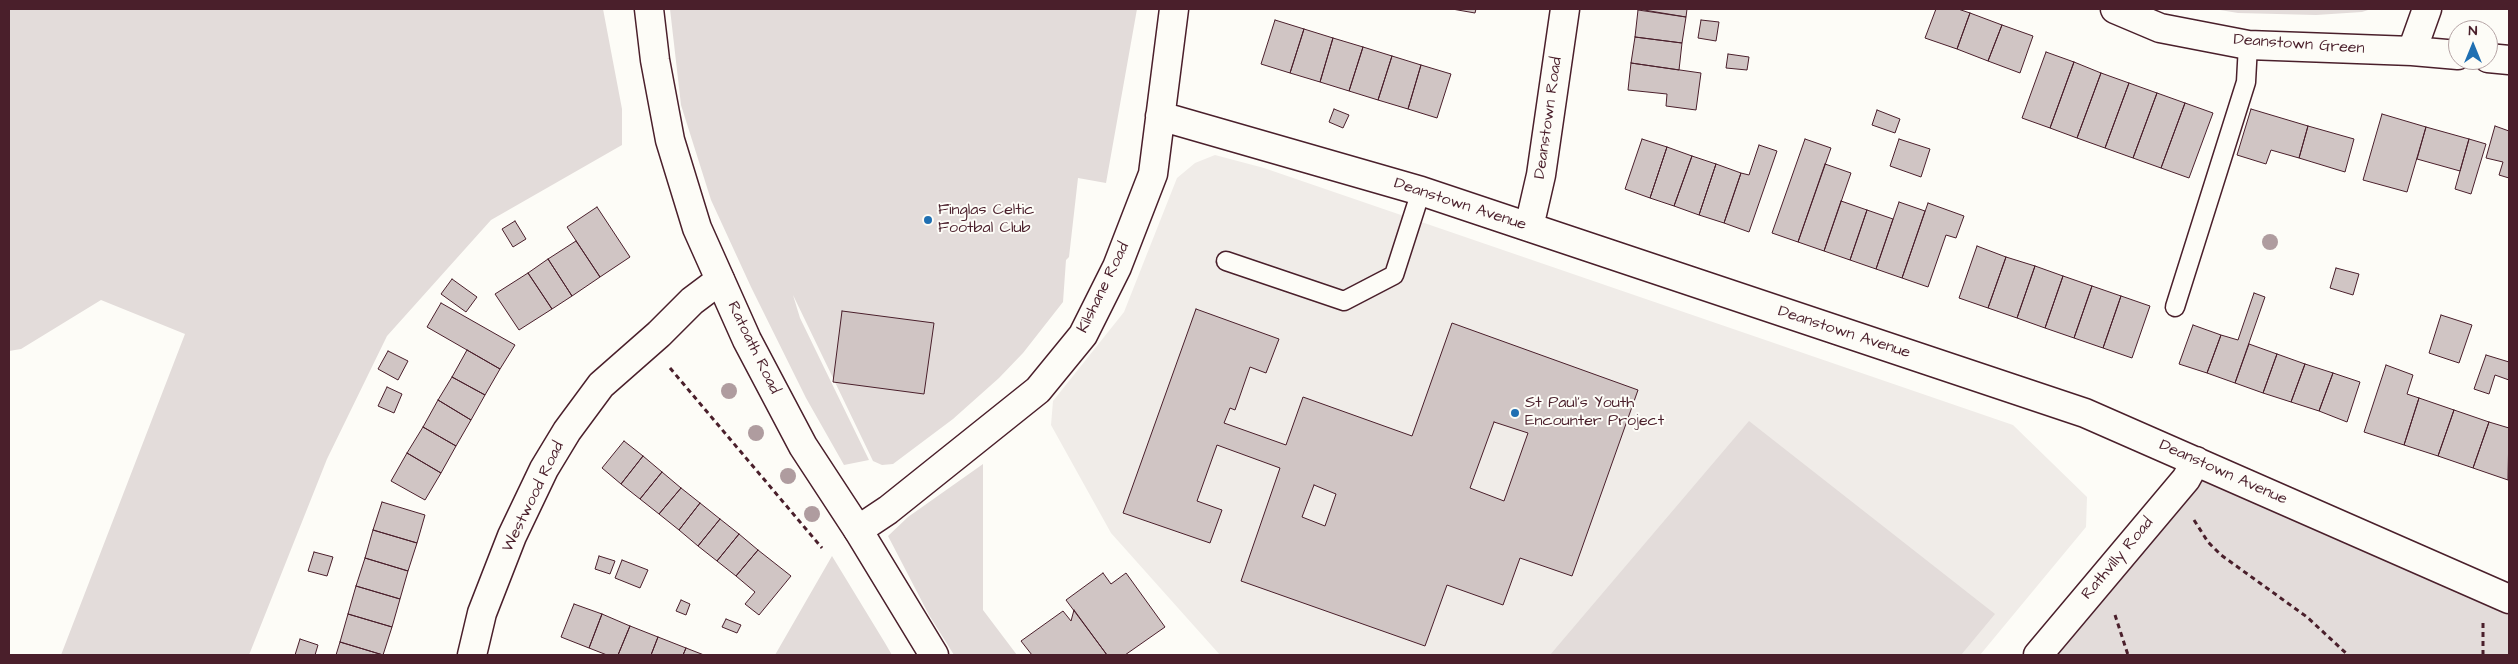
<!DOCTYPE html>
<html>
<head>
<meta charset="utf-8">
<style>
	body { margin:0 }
	#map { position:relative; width:2518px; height:664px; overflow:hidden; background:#fdfcf7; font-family:"Architects Daughter",sans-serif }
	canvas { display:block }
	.frame { position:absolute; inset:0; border:10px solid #4a1f2b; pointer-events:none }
	.north { position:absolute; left:2448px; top:20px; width:50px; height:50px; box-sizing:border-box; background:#fdfcf7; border:1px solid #b5a4a5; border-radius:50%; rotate:0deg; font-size:14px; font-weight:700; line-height:20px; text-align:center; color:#4a1f2b }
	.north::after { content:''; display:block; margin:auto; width:18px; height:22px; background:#1f6fb2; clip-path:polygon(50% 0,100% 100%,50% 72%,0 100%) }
</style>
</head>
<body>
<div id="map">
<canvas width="2518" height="664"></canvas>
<div class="frame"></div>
<div class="north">N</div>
</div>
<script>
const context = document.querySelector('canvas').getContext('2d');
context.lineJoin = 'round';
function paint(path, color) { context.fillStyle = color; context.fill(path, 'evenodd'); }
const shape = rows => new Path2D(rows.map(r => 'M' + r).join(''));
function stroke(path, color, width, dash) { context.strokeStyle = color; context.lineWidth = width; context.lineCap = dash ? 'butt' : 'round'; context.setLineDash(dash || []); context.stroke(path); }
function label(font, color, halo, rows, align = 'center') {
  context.font = font + ' "Architects Daughter",sans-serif'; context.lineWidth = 4; context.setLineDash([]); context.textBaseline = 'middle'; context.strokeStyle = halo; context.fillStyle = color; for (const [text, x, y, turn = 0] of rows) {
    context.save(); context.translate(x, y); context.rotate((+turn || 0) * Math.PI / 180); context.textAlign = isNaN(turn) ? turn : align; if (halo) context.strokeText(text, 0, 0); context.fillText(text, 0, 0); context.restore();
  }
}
paint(shape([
	[1215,155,1264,168,2013,425,2087,497,2086,527,1980,655,1220,655,1111,533,1051,425,1053,401,1124,312,1177,178,1195,163]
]), '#f0ece8');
paint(shape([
	[9,9,603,9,622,109,622,145,491,220,387,336,327,459,249,655,61,655,185,334,101,300,21,349,9,351],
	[670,9,1137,9,1106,183,1078,178,1069,257,1066,260,1063,302,1023,353,999,378,953,419,893,464,882,465,873,461,793,295,800,318,869,460,844,465,806,398,751,287,711,200,681,105],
	[2214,9,2371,9,2362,12,2316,15,2238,13],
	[1749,421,1995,614,1961,655,1550,655],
	[2196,463,2509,600,2509,655,2039,655],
	[983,464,983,610,1017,655,954,655,929,615,888,536,908,517],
	[832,556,885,643,892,655,775,655]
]), '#e3dcda');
const building = shape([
	[1452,9,1476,9,1475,13,1452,9],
	[1638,9,1687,9,1686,17,1638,9],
	[1936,9,1958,9,1970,13,1957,49,1925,38,1936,9],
	[1638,10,1686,17,1682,43,1635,37,1638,10],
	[1970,13,2002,25,1988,61,1957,49,1970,13],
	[1275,20,1304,29,1290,73,1261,64,1275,20],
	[1701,20,1719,22,1716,41,1698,38,1701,20],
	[2002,25,2033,36,2020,73,1988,61,2002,25],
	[1304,29,1333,38,1320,82,1290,73,1304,29],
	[1635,37,1682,43,1679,70,1631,63,1635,37],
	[1333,38,1363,47,1349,91,1320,82,1333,38],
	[1363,47,1392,56,1378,100,1349,91,1363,47],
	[2046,52,2074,62,2050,128,2022,118,2046,52],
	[1728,54,1749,57,1747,70,1726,68,1728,54],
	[1392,56,1421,65,1408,109,1378,100,1392,56],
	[2074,62,2101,73,2077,138,2050,128,2074,62],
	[1631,63,1701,73,1696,110,1666,106,1667,94,1628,90,1631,63],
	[1421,65,1451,74,1437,118,1408,109,1421,65],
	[2101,73,2129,83,2105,148,2077,138,2101,73],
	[2129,83,2157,93,2133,158,2105,148,2129,83],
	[2157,93,2185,103,2161,168,2133,158,2157,93],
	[2185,103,2213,113,2189,178,2161,168,2185,103],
	[1334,109,1349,115,1343,128,1329,122,1334,109],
	[2251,109,2308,126,2299,158,2271,150,2266,164,2237,155,2251,109],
	[1877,110,1900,119,1895,133,1872,125,1877,110],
	[2382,114,2426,127,2407,192,2363,180,2382,114],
	[2308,126,2354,139,2345,172,2299,158,2308,126],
	[2495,126,2509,131,2509,178,2499,175,2503,162,2486,158,2495,126],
	[2426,127,2469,139,2460,171,2417,159,2426,127],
	[1642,139,1667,147,1650,198,1625,189,1642,139],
	[1805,139,1831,148,1798,242,1772,233,1805,139],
	[1899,139,1930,149,1921,177,1890,166,1899,139],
	[2469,139,2486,144,2471,194,2455,189,2469,139],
	[1759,145,1777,151,1749,232,1724,223,1741,173,1749,175,1759,145],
	[1667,147,1692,156,1674,206,1650,198,1667,147],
	[1692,156,1716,164,1699,215,1674,206,1692,156],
	[1716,164,1741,173,1724,223,1699,215,1716,164],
	[1825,164,1851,173,1824,251,1798,242,1825,164],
	[1841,201,1867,210,1850,260,1824,251,1841,201],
	[1899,202,1925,211,1902,278,1876,269,1899,202],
	[1928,203,1964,216,1956,238,1946,235,1928,287,1902,278,1928,203],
	[597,207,630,257,600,277,567,227,597,207],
	[1867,210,1893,219,1876,269,1850,260,1867,210],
	[515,221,526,239,513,247,502,229,515,221],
	[576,241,600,277,572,296,548,259,576,241],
	[1977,246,2006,257,1988,308,1959,298,1977,246],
	[2006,257,2035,266,2017,318,1988,308,2006,257],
	[548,259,572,296,552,309,528,273,548,259],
	[2035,266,2063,276,2045,328,2017,318,2035,266],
	[2336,268,2359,274,2353,295,2330,288,2336,268],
	[528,273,552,309,519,330,495,294,528,273],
	[2063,276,2092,286,2074,338,2045,328,2063,276],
	[452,279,477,297,466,312,441,294,452,279],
	[2092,286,2121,296,2103,348,2074,338,2092,286],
	[2254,293,2265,297,2235,383,2207,373,2221,335,2238,340,2254,293],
	[2121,296,2150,306,2132,358,2103,348,2121,296],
	[441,303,515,345,500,369,427,327,441,303],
	[1196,309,1279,339,1266,373,1250,367,1235,410,1230,408,1224,423,1286,445,1303,397,1412,436,1452,323,1638,390,1572,576,1520,558,1503,605,1447,585,1425,646,1241,581,1280,468,1217,445,1197,501,1222,510,1210,543,1123,513,1196,309],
	[1494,422,1528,433,1504,501,1470,488,1494,422],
	[1314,485,1336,494,1325,526,1302,517,1314,485],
	[842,311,934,323,924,394,833,382,842,311],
	[2441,315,2472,325,2459,363,2429,353,2441,315],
	[2193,325,2221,335,2207,373,2179,364,2193,325],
	[2249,344,2277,354,2263,393,2235,383,2249,344],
	[467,350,500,369,485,395,452,377,467,350],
	[388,351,408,361,398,380,378,369,388,351],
	[2277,354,2305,364,2291,402,2263,393,2277,354],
	[2486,355,2509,362,2509,380,2495,375,2489,394,2474,389,2486,355],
	[2305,364,2333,373,2319,411,2291,402,2305,364],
	[2386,365,2413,375,2407,394,2419,398,2404,445,2364,432,2386,365],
	[2333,373,2360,382,2347,422,2319,411,2333,373],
	[452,377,485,395,471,420,438,400,452,377],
	[387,387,402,394,394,413,378,406,387,387],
	[2419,398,2454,410,2438,456,2404,445,2419,398],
	[438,400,471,420,456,446,423,427,438,400],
	[2454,410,2489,422,2473,468,2438,456,2454,410],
	[2489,422,2509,428,2508,480,2473,468,2489,422],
	[423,427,456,446,441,473,407,453,423,427],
	[624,441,643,456,621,484,602,468,624,441],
	[407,453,441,473,425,500,391,481,407,453],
	[643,456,662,472,640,499,621,484,643,456],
	[662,472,681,488,659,514,640,499,662,472],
	[681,488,700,503,679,530,659,514,681,488],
	[382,502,425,515,417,543,373,530,382,502],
	[700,503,720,519,698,546,679,530,700,503],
	[720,519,739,534,717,561,698,546,720,519],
	[373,530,417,543,408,571,365,558,373,530],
	[739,534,758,550,736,576,717,561,739,534],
	[758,550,791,576,759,615,745,604,755,592,736,576,758,550],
	[314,552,333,557,327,576,308,571,314,552],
	[599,556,615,561,610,574,595,569,599,556],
	[365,558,408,571,400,599,356,586,365,558],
	[622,560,648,570,640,588,615,578,622,560],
	[1103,573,1111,584,1126,573,1165,627,1125,655,1107,655,1066,600,1103,573],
	[356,586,400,599,392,627,348,614,356,586],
	[681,600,690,604,686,615,676,611,681,600],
	[574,604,602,614,589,648,561,637,574,604],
	[1074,610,1107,655,1032,655,1021,641,1063,611,1071,621,1074,610],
	[348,614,392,627,383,655,340,642,348,614],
	[602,614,630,626,618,655,607,655,589,648,602,614],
	[726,619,741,625,737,633,722,627,726,619],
	[630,626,658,637,651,655,618,655,630,626],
	[658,637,686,648,683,655,651,655,658,637],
	[300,639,318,645,315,655,295,655,300,639],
	[340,642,383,655,336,655,340,642],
	[686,648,704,655,683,655,686,648]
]);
paint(building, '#d0c5c4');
stroke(building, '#4a1f2b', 1);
const lane = shape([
	[1226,261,1344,301,1394,275,1421,191],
	[2175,307,2246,82,2248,45]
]);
const street = shape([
	[2115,9,2160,28,2248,45,2412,51,2458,55],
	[2412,51,2427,9],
	[2488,58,2509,60],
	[1160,116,1421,191,2085,413,2509,599],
	[1529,227,1541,175,1565,9],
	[858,530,888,510,1038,390,1083,335,1117,267,1153,174,1174,9],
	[472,655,482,613,512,536,544,469,567,431,601,385,659,334,692,301,720,280],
	[2038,655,2186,479,2196,461]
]);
const secondary = shape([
	[649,9,655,60,670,140,697,228,747,340,803,446,858,530,934,655]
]);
stroke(lane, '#4a1f2b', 21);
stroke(street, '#4a1f2b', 31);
stroke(secondary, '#4a1f2b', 31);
stroke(shape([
	[670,368,822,548],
	[2194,520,2208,542,2221,555,2307,617,2348,655],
	[2115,615,2128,655],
	[2483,655,2483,623]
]), '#4a1f2b', 3, [5, 4]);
stroke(lane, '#fdfcf7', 18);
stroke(street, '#fdfcf7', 28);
stroke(secondary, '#fdfcf7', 28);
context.fillStyle = '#af9c9f';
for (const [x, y] of [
	[2270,242],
	[729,391],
	[756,433],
	[788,476],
	[812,514]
]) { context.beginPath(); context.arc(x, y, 8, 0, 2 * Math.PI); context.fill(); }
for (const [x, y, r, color] of [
	[928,220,5,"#1f6fb2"],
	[1515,413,5,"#1f6fb2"]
]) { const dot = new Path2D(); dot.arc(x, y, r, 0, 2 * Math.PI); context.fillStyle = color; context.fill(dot); stroke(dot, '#fdfcf7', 2); }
label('16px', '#4a1f2b', '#fdfcf7', [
	["Deanstown Green",2299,45,4],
	["Deanstown Road",1549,118,-82],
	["Deanstown Avenue",1460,205,18],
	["Kilshane Road",1104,288,-64],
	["Deanstown Avenue",1844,333,18],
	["Ratoath Road",753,348,64],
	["Deanstown Avenue",2223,473,24],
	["Westwood Road",534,497,-64],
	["Rathvilly Road",2118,559,-50]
]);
label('16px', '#4a1f2b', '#fdfcf7', [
	["Finglas Celtic",938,211],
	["Footbal Club",938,229],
	["St Paul's Youth",1525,404],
	["Encounter Project",1525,422]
], 'left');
</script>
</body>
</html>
